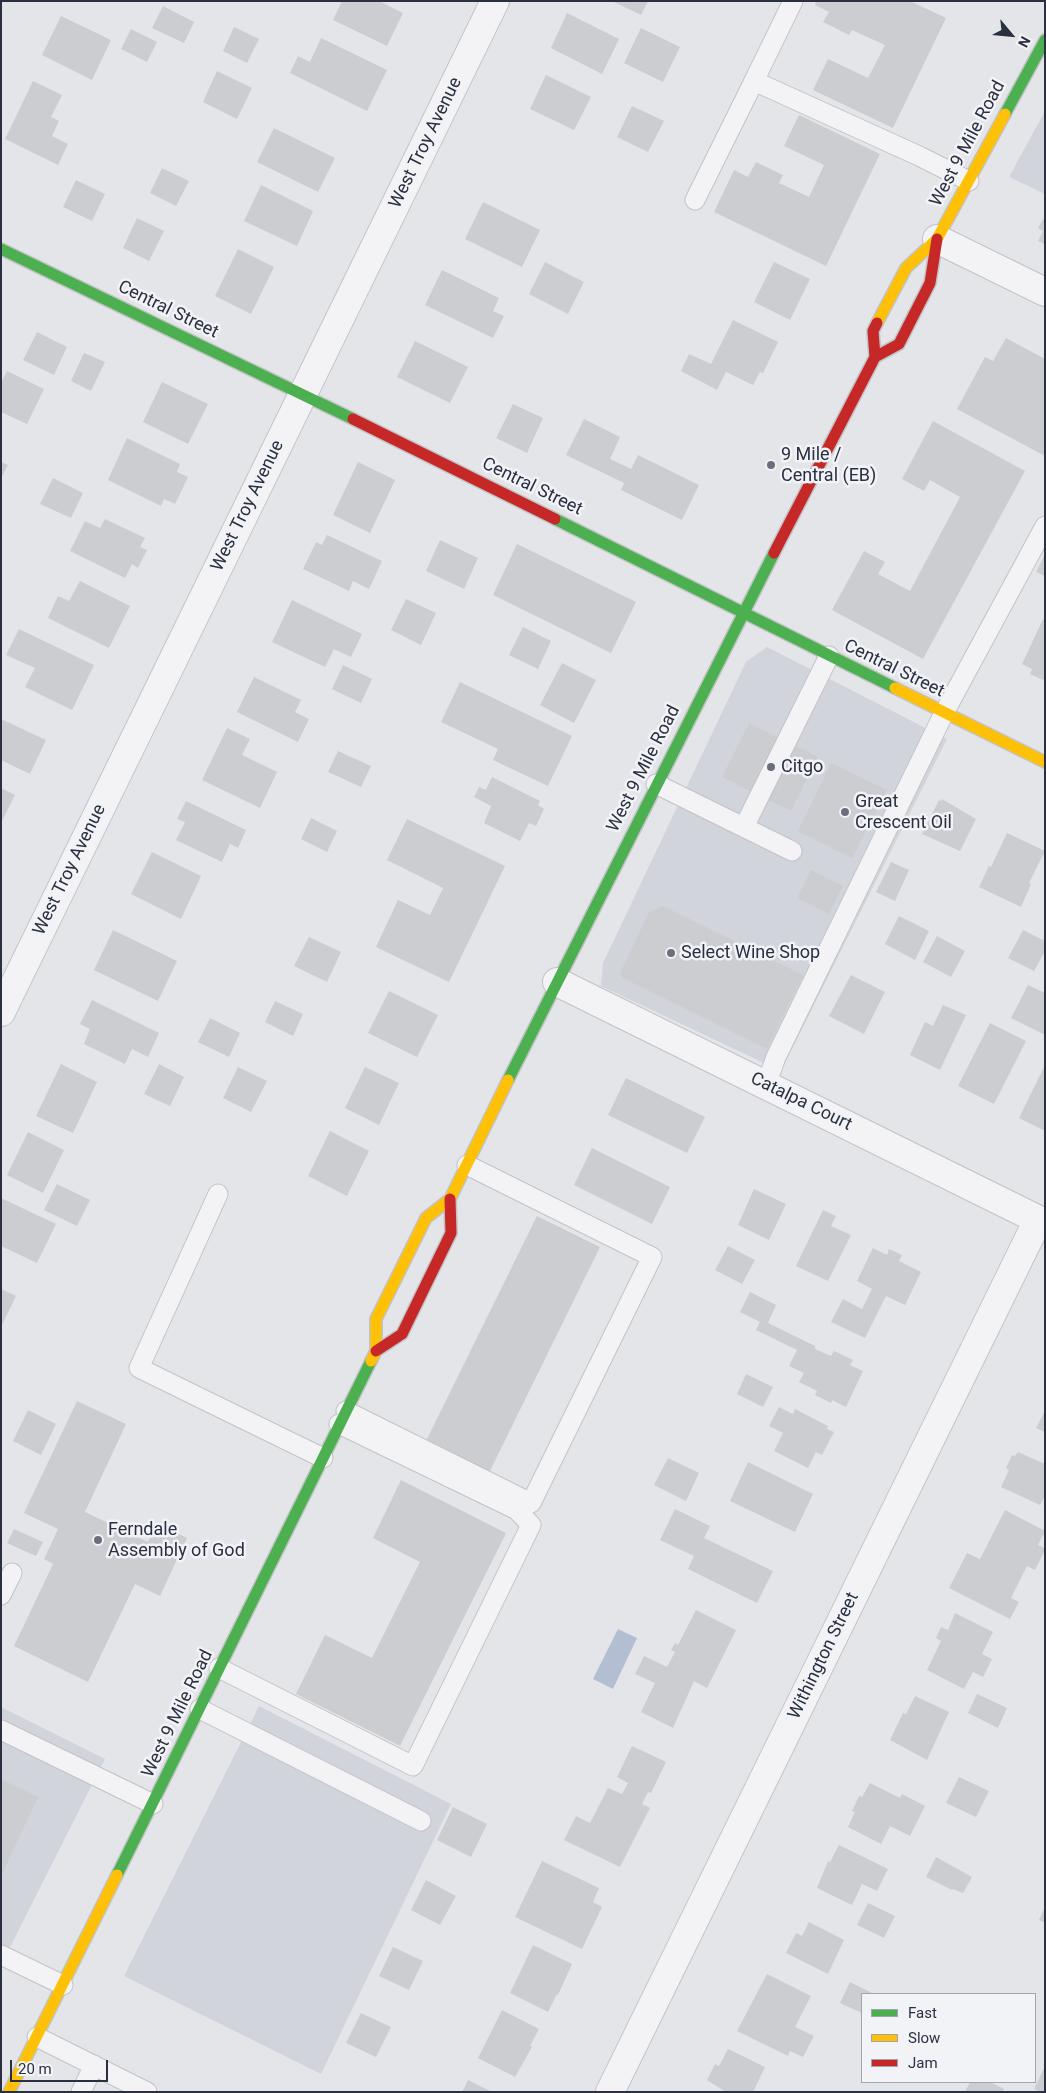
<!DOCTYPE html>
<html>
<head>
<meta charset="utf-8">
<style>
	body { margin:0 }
	#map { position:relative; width:1046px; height:2093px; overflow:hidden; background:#e4e5e8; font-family:Roboto,sans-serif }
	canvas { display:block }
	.frame { position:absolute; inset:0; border:2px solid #2b3041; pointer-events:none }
	.legend { position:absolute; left:861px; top:1993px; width:175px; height:90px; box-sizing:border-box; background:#f2f3f7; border:1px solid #a2a5ae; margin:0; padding:6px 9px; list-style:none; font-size:15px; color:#2b3041 }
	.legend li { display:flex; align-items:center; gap:10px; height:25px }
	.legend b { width:25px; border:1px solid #a2a5ae }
	.north { position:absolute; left:986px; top:10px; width:50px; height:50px; -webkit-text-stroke:4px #f2f3f7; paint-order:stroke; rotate:118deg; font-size:14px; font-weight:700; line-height:20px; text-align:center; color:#2b3041 }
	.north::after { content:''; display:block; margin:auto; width:18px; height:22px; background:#2b3041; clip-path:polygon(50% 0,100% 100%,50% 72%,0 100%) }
	.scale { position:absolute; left:10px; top:2060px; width:98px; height:22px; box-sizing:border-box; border:2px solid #2b3041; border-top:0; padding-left:6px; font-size:15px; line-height:18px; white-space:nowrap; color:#2b3041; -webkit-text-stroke:4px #f2f3f7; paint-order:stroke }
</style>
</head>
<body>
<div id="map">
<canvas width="1046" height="2093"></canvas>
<div class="frame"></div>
<ul class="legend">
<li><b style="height:6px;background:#4caf50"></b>Fast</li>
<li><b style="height:6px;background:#ffc107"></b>Slow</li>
<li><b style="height:6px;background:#c62828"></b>Jam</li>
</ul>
<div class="north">N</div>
<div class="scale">20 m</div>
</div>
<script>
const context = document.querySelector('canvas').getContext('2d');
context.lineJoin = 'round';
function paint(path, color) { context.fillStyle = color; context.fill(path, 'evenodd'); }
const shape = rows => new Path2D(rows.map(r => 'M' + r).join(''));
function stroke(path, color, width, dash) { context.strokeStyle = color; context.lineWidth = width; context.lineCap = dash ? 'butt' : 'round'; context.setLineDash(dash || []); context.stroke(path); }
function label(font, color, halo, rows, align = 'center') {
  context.font = font + ' Roboto,sans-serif'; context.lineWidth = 5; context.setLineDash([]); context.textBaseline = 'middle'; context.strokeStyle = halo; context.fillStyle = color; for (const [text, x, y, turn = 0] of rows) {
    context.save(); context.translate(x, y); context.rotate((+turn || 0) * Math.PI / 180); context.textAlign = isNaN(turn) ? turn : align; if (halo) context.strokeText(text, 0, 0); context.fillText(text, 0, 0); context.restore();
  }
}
paint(shape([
	[1045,111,1045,194,1009,177],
	[767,647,947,739,781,1071,601,986,603,963,746,662],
	[259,1706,451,1804,321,2074,124,1976],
	[1,1707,105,1759,1,1965]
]), '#d2d4db');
paint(shape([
	[618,1629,637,1638,613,1689,593,1679]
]), '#b4bed2');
paint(shape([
	[342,1,379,1,403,13,387,46,333,20],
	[612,1,648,1,641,15],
	[816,1,910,1,946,18,893,128,813,90,828,59,868,78,885,45,852,30,849,35,823,22,829,12,815,5],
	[163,6,194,22,184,43,152,28],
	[567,13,619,39,602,74,551,48],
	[61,16,111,40,92,80,42,55],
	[234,27,259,39,247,63,223,51],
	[641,28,680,47,663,82,624,63],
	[131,29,157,42,147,62,121,49],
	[321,38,387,70,367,111,290,73,298,56,310,62],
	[217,71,252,88,237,119,203,102],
	[546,75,591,97,574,130,530,109],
	[33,81,62,95,51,117,59,121,52,136,68,144,58,165,5,139],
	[632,106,664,121,648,152,617,137],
	[799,115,880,154,826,266,714,212,734,170,748,177,756,162,783,175,779,183,809,197,824,165,784,146],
	[274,128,335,158,318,192,257,162],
	[162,168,189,181,176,206,150,193],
	[76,180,105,194,92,221,63,207],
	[261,185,313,211,297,246,244,221],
	[483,202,540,230,522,267,465,239],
	[137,218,164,231,149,261,123,248],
	[1043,219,1045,220,1045,244,1038,241,1043,231,1038,228],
	[238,249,274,267,251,314,215,296],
	[545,262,584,282,568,314,529,294],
	[774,262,810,279,790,320,754,302],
	[442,270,499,298,493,311,504,316,493,338,425,305],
	[733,320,778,342,763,373,760,372,753,385,726,372,717,390,681,371,689,354,711,364],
	[37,332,67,347,54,375,23,360],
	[1006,338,1045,359,1045,452,1043,455,957,409,985,357,993,361],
	[415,341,468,367,450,403,397,377],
	[84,353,105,362,91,391,71,381],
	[7,371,44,389,27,424,1,412,1,383],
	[162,382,208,404,188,444,143,422],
	[513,404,543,418,527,453,496,438],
	[584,419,620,437,610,459,631,469,638,455,699,485,682,520,621,490,624,483,566,455],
	[933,421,1025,471,923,659,832,610,864,551,885,562,878,574,910,591,960,497,930,480,924,491,902,479],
	[127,438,180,464,177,472,188,477,175,504,164,499,161,506,108,480],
	[1,462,8,465,1,478],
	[358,462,395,480,370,533,333,515],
	[53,478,83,493,71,518,40,504],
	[105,519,145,538,140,547,147,550,138,568,132,564,125,578,70,551,85,521,100,528],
	[327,535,382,561,369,589,353,581,349,591,303,569,316,542,322,545],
	[440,540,478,558,464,589,426,571],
	[517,544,636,602,611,653,493,595],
	[1045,554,1045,576,1036,572],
	[80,581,130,606,109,648,48,618,58,596,69,601],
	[406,599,436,613,421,645,391,630],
	[292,600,362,634,351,657,334,649,325,667,272,642],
	[1043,619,1045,620,1045,677,1043,680,1030,674,1032,669,1022,664],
	[523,627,551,641,538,669,509,655],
	[19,629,94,665,72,710,25,687,35,668,6,655],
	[562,663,596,680,574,723,540,705],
	[343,665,372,679,361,703,332,689],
	[254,677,301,700,295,712,309,719,298,742,237,712],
	[460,682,572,736,548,786,493,760,498,749,441,722],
	[1,719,46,740,30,774,1,760],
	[749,723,818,757,791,811,722,777],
	[227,728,250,739,242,755,277,772,260,808,202,780],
	[338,751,371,766,361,787,328,772],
	[831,763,887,790,852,858,798,831],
	[492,777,540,801,538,805,544,809,536,826,529,823,520,841,484,823,491,806,474,797,479,787,486,790],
	[1,788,15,795,1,823],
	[942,799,976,819,960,851,922,834,939,800,941,801],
	[186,801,246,830,238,848,230,844,222,862,176,840,185,822,177,819],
	[311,818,337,831,327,852,301,839],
	[407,819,505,866,449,982,376,947,398,900,430,915,443,888,387,860],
	[1007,833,1045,851,1029,883,1031,884,1021,907,979,887,989,866,991,867],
	[152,852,201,876,181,919,131,894],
	[891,862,909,870,895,901,876,892],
	[811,870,843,886,829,914,797,898],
	[663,906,803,975,767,1049,623,978,620,974,622,969,649,912],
	[899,916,929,931,915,960,885,944],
	[113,930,177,961,158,1001,94,970],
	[1023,930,1045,941,1045,951,1034,971,1008,958],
	[937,936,965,951,951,977,923,962],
	[309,937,341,952,327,982,294,966],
	[851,975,885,992,864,1034,829,1016],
	[1028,985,1045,993,1045,1035,1011,1018],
	[389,991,438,1015,417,1057,368,1033],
	[92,1000,159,1033,148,1057,132,1049,125,1064,84,1044,90,1029,80,1024],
	[275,1001,303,1014,293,1036,265,1022],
	[943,1005,966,1015,940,1070,910,1055,925,1022,933,1026],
	[210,1018,240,1033,229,1057,198,1042],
	[990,1023,1026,1041,994,1104,958,1086],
	[61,1064,97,1082,73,1133,36,1116],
	[159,1064,184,1077,170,1106,144,1094],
	[1045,1065,1045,1131,1019,1118],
	[238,1067,267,1081,251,1112,223,1098],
	[365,1067,399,1083,379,1125,345,1108],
	[626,1078,705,1117,687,1153,608,1115],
	[330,1131,369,1151,347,1196,308,1176],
	[28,1132,64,1150,43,1193,7,1175],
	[592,1148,670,1187,652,1224,574,1185],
	[57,1184,90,1200,77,1226,44,1210],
	[754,1189,786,1204,769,1240,738,1225],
	[1,1198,56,1224,37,1263,1,1246],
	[823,1210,836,1216,831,1226,851,1235,828,1281,796,1266],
	[537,1216,600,1247,487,1477,424,1445],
	[728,1246,755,1260,742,1284,715,1270],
	[873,1248,887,1255,889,1249,902,1255,899,1261,921,1272,905,1305,886,1296,865,1338,831,1322,843,1299,862,1309,872,1289,857,1281],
	[1,1289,16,1296,1,1327],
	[750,1292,776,1305,768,1323,815,1346,815,1349,831,1356,834,1351,853,1360,850,1365,863,1371,846,1407,832,1400,831,1403,815,1395,817,1391,799,1382,804,1373,789,1366,797,1350,756,1330,760,1322,740,1312],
	[746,1374,773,1387,763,1407,737,1394],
	[77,1401,126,1424,85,1512,148,1542,156,1523,187,1538,160,1596,135,1584,88,1682,14,1646,53,1564,44,1559,58,1529,24,1513],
	[779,1407,793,1414,795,1409,828,1426,827,1429,834,1432,822,1455,816,1452,808,1468,774,1451,783,1433,769,1426],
	[28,1410,56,1424,41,1455,13,1441],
	[1045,1411,1045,1432,1036,1428],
	[1018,1452,1045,1464,1045,1496,1040,1505,1001,1487,1009,1470,1006,1468,1012,1455,1015,1456],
	[668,1458,699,1473,686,1501,654,1485],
	[748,1462,813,1494,795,1532,730,1501],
	[401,1480,506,1533,400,1746,296,1694,325,1635,372,1658,420,1562,373,1538],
	[675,1509,710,1526,704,1538,773,1571,757,1603,688,1569,694,1556,660,1540],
	[1005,1510,1045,1531,1038,1545,1045,1548,1045,1550,1035,1570,1027,1566,1011,1598,1019,1602,1010,1619,949,1588,967,1553,980,1559],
	[14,1529,43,1542,36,1556,7,1543],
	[696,1610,736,1630,707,1688,694,1681,673,1728,641,1712,655,1683,635,1674,644,1656,667,1667,675,1652,671,1650,675,1643,678,1645],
	[955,1613,993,1632,982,1654,992,1659,983,1677,973,1672,964,1689,927,1670,941,1641,936,1638,941,1627,948,1630],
	[977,1694,1007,1708,998,1728,968,1713],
	[915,1696,949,1712,927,1760,890,1740,903,1713,906,1714],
	[632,1746,666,1762,651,1793,648,1792,642,1804,650,1808,620,1867,564,1840,576,1816,590,1823,608,1788,622,1794,628,1783,617,1777],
	[959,1777,989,1791,976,1817,946,1803],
	[1,1779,38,1797,1,1876],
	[870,1783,900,1798,902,1794,925,1806,910,1836,890,1826,881,1844,848,1827,855,1812,852,1811,859,1796,862,1797],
	[453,1807,487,1824,471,1857,437,1840],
	[839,1845,888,1869,877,1891,862,1884,852,1905,817,1888,828,1861,830,1862],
	[936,1857,972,1877,963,1893,953,1889,952,1890,926,1877],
	[542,1861,599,1888,593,1902,602,1907,582,1949,515,1917],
	[426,1880,456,1896,440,1925,411,1910],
	[868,1903,895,1916,884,1938,857,1925],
	[1045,1907,1045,1923,1039,1920],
	[809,1922,844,1940,828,1974,786,1953,796,1933,802,1936],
	[533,1945,572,1964,558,1995,557,1994,548,2012,510,1993],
	[393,1947,423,1961,409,1990,379,1976],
	[767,1974,811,1996,795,2027,814,2036,803,2057,790,2051,788,2056,737,2031],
	[850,1982,874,1994,862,1994,862,2013,840,2003],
	[502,2010,539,2029,530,2046,532,2047,515,2077,478,2058],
	[361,2013,391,2027,376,2057,346,2043],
	[728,2049,765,2067,753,2092,726,2092,707,2080,715,2064,719,2066],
	[1045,2066,1045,2092,1040,2092,1034,2089],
	[468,2080,492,2092,462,2092],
	[970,2082,990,2082,1004,2089,1002,2092,965,2092]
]), '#cccdd0');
const lane = shape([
	[793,1,754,81,919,156,969,181],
	[695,200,754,81],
	[656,784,792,851],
	[744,827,829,656],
	[766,1085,776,1057,944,713,1045,526],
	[218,1194,139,1368,323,1458],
	[346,1411,531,1503,652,1257,467,1165],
	[1,1595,12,1573],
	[219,1668,413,1766,531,1525,517,1510,339,1424],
	[200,1709,421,1821],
	[1,1730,153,1804],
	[1,1955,63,1985],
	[37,2037,147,2092],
	[81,2092,94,2065]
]);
const street = shape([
	[937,239,1045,292],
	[557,982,1045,1223],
	[1,1012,495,1],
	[610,2092,1038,1220]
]);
const fast = shape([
	[1005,114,1045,40],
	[1,249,353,419],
	[555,519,895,688],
	[508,1080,774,553],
	[117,1875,371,1361]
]);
const slow = shape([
	[877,323,906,268,937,239,1005,114],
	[895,688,1045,762],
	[371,1361,376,1351,376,1319,426,1218,450,1199,508,1080],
	[9,2092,117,1875]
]);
const jam = shape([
	[875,357,899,344,930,283,937,239],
	[353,419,555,519],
	[774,553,875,357,873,331,877,323],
	[376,1351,402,1334,451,1233,450,1199]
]);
stroke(lane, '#c2c3c6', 21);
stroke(street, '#c2c3c6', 30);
stroke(fast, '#c2c3c6', 14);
stroke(slow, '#c2c3c6', 14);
stroke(jam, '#c2c3c6', 14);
stroke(lane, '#f3f3f5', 19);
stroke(street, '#f3f3f5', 28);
stroke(fast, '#4caf50', 11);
stroke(slow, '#ffc107', 11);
stroke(jam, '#c62828', 11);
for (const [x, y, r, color] of [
	[771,465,5,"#6c6f7b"],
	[771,767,5,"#6c6f7b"],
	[845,812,5,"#6c6f7b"],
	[671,953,5,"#6c6f7b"],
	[98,1540,5,"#6c6f7b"]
]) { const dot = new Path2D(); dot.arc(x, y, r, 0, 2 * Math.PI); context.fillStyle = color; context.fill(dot); stroke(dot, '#f2f3f7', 2); }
label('18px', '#2b3041', '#f2f3f7', [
	["West Troy Avenue",426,143,-64],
	["West 9 Mile Road",968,144,-62],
	["Central Street",168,310,26],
	["Central Street",532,487,26],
	["West Troy Avenue",248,506,-64],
	["Central Street",894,669,26],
	["West 9 Mile Road",644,769,-63],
	["West Troy Avenue",70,870,-64],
	["Catalpa Court",801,1102,26],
	["Withington Street",824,1656,-64],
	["West 9 Mile Road",178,1714,-64]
]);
label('18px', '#2b3041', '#f2f3f7', [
	["9 Mile /",781,455],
	["Central (EB)",781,476],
	["Citgo",781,767],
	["Great",855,802],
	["Crescent Oil",855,823],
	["Select Wine Shop",681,953],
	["Ferndale",108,1530],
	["Assembly of God",108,1551]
], 'left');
</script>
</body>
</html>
